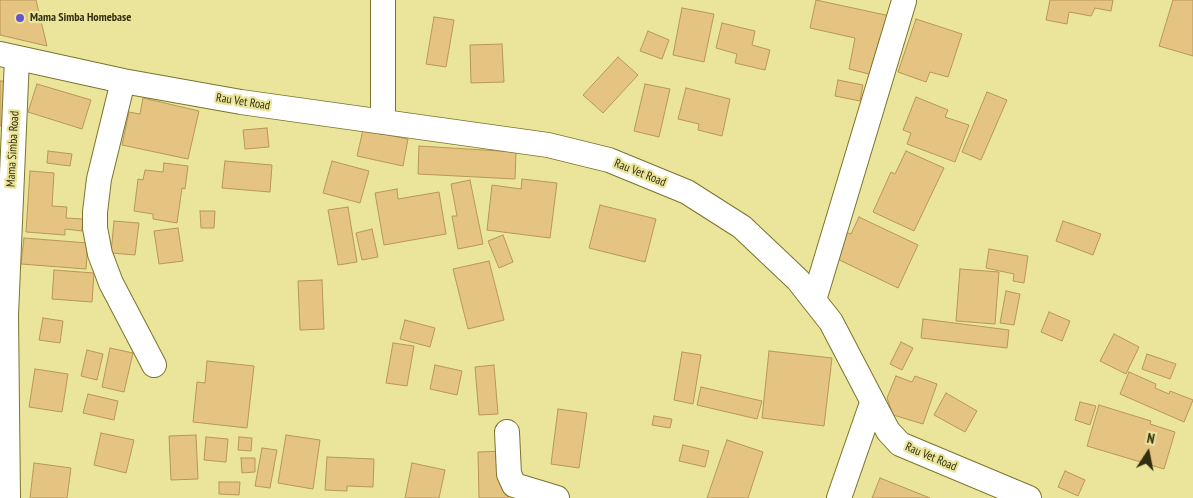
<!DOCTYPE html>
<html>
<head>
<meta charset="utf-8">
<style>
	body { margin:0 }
	#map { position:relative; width:1193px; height:498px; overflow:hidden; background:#ebe59c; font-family:"PT Sans Narrow",sans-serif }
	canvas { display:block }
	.north { position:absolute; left:1123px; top:428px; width:50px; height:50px; -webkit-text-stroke:4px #ebe59c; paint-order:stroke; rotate:11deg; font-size:14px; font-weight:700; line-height:20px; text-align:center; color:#312e10 }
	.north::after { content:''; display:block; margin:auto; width:18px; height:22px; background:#312e10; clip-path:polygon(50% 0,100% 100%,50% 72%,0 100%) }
</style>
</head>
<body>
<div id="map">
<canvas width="1193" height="498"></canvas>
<div class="north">N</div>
</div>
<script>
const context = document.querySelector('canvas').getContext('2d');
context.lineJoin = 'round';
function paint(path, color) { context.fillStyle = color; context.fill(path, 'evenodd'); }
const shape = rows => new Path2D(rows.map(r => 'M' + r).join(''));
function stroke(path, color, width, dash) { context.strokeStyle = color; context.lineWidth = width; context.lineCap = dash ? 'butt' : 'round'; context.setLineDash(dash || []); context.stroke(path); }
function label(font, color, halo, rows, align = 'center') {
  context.font = font + ' "PT Sans Narrow",sans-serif'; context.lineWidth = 4.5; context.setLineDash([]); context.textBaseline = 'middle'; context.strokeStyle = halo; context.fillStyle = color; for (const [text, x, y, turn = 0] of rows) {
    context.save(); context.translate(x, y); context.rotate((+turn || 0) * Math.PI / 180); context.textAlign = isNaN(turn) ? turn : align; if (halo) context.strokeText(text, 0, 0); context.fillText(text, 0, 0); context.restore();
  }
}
const building = shape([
	[0,0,36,0,47,46,0,35,0,0],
	[816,0,890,16,877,76,849,69,855,38,810,28,816,0],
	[1050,0,1113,0,1111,11,1095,8,1091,16,1069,12,1067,24,1046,20,1050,0],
	[1173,0,1193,0,1193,56,1159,46,1173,0],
	[682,8,714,14,704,62,673,55,682,8],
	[434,17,454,20,446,67,426,64,434,17],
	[916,19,962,34,948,77,930,72,926,82,898,72,916,19],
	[722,23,755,31,752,45,770,50,765,70,735,63,737,54,716,48,722,23],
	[648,31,669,40,662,59,640,51,648,31],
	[502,44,504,82,471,83,470,45,502,44],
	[618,57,638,75,603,113,583,95,618,57],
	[838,80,863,85,860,101,835,96,838,80],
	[0,81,5,81,2,126,0,126,0,81],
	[37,84,91,100,82,129,28,112,37,84],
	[645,84,670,89,659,137,634,131,645,84],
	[686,88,730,99,722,136,698,130,699,124,678,119,686,88],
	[987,92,1007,100,981,160,962,152,987,92],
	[916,97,948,110,945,117,969,125,955,162,907,144,911,133,903,130,916,97],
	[143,98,199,111,188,159,122,145,129,112,140,114,143,98],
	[267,128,269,147,245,149,243,130,267,128],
	[363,130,408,139,403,166,357,156,363,130],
	[419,146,516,152,515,179,418,174,419,146],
	[48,151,72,154,70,166,47,163,48,151],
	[906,151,944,168,914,231,873,212,891,172,895,174,906,151],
	[225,161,272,165,270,192,222,188,225,161],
	[332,161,369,171,360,203,323,193,332,161],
	[164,163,188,166,185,189,182,188,177,223,153,219,153,214,134,211,138,179,143,180,145,170,163,172,164,163],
	[30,171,54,173,52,206,67,207,66,218,83,219,82,231,65,229,65,235,26,232,30,171],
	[522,179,557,183,550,238,487,230,492,185,521,189,522,179],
	[470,180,483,244,458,249,452,216,457,216,451,184,470,180],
	[397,189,398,199,439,192,446,234,384,245,375,193,397,189],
	[600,205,656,219,645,262,589,248,600,205],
	[348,207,357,262,338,265,328,210,348,207],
	[200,211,215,211,214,228,201,228,200,211],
	[859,217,918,245,898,288,831,256,843,231,851,234,859,217],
	[114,221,139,223,135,255,111,253,114,221],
	[1063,221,1101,234,1093,255,1056,241,1063,221],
	[178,228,183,261,159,264,154,231,178,228],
	[372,229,378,257,362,260,356,233,372,229],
	[503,235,513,262,499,268,488,241,503,235],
	[24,238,88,243,86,269,21,264,24,238],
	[989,249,1028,256,1024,283,1013,281,1014,274,986,268,989,249],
	[489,261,504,320,468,329,453,269,489,261],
	[960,269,999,272,995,324,956,321,960,269],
	[54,270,94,273,92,302,52,299,54,270],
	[322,280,324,329,300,330,298,281,322,280],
	[1006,291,1020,294,1014,325,1000,323,1006,291],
	[1049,312,1070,321,1062,341,1041,332,1049,312],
	[43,318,63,321,60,343,39,340,43,318],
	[923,319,1009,330,1007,348,921,338,923,319],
	[405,320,435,328,430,347,400,339,405,320],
	[1114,334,1139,347,1126,374,1100,361,1114,334],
	[901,342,913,348,902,370,890,364,901,342],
	[393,343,414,346,407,386,386,383,393,343],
	[110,348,133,353,124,392,102,387,110,348],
	[87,350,103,354,97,380,81,376,87,350],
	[769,351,832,358,824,426,762,418,769,351],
	[682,352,701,355,693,404,674,400,682,352],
	[1147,354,1176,364,1170,379,1142,369,1147,354],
	[207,361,254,366,247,428,193,422,197,382,205,383,207,361],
	[435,365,462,371,457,395,430,389,435,365],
	[494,365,498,414,479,415,475,367,494,365],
	[35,369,68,374,62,412,29,407,35,369],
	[1129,372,1156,384,1155,388,1169,394,1170,391,1193,400,1184,422,1120,394,1129,372],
	[896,376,912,382,915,376,937,384,923,424,893,415,887,398,896,376],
	[701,387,762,401,757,419,697,405,701,387],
	[946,393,977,411,965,432,934,415,946,393],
	[88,394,118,401,114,420,83,413,88,394],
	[1080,402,1096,406,1090,425,1075,420,1080,402],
	[1099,405,1151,421,1150,424,1175,432,1164,469,1087,446,1099,405],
	[558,409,587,413,579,468,551,464,558,409],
	[654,416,672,419,670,428,652,425,654,416],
	[101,433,134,440,126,473,94,465,101,433],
	[196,435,198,479,171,480,169,436,196,435],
	[286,435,320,440,313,489,278,483,286,435],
	[206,437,228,439,226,462,204,460,206,437],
	[239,437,252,438,251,451,238,450,239,437],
	[727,440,763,452,748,498,707,498,727,440],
	[683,445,709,451,705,467,679,461,683,445],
	[262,448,277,450,270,488,255,486,262,448],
	[506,451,508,498,479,498,478,452,506,451],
	[327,457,374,459,373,487,347,486,347,491,325,490,327,457],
	[241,458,255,458,255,472,242,473,241,458],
	[34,463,71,468,67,498,30,498,34,463],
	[412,463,445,470,439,498,405,498,412,463],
	[1065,471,1085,480,1078,496,1058,487,1065,471],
	[880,478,930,498,872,498,880,478],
	[219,482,240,482,239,495,219,494,219,482]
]);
paint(building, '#e5c381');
stroke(building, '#b79756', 1);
const minor = shape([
	[0,54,123,81,241,102,548,145,609,160,687,192,742,227,798,280,831,322,888,431,900,444,1029,498],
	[123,81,99,179,95,212,95,228,100,254,111,283,154,365],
	[383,122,383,0],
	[814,300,904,1],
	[507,432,509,474,514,485,557,498],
	[8,498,6,315,17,58],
	[839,498,872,403]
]);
stroke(minor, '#7b742c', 26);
stroke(minor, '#fff', 24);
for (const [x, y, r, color] of [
	[20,18,5,"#6354cd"]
]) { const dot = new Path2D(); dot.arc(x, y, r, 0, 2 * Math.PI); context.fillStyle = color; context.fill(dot); stroke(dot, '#ebe59c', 2); }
label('bold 12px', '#312e10', '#ebe59c', [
	["Mama Simba Homebase",30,18]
], 'left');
label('12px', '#312e10', '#ebe59c', [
	["Rau Vet Road",243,102,9],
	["Mama Simba Road",13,149,-87],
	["Rau Vet Road",640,173,22],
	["Rau Vet Road",931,457,23]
]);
</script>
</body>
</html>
